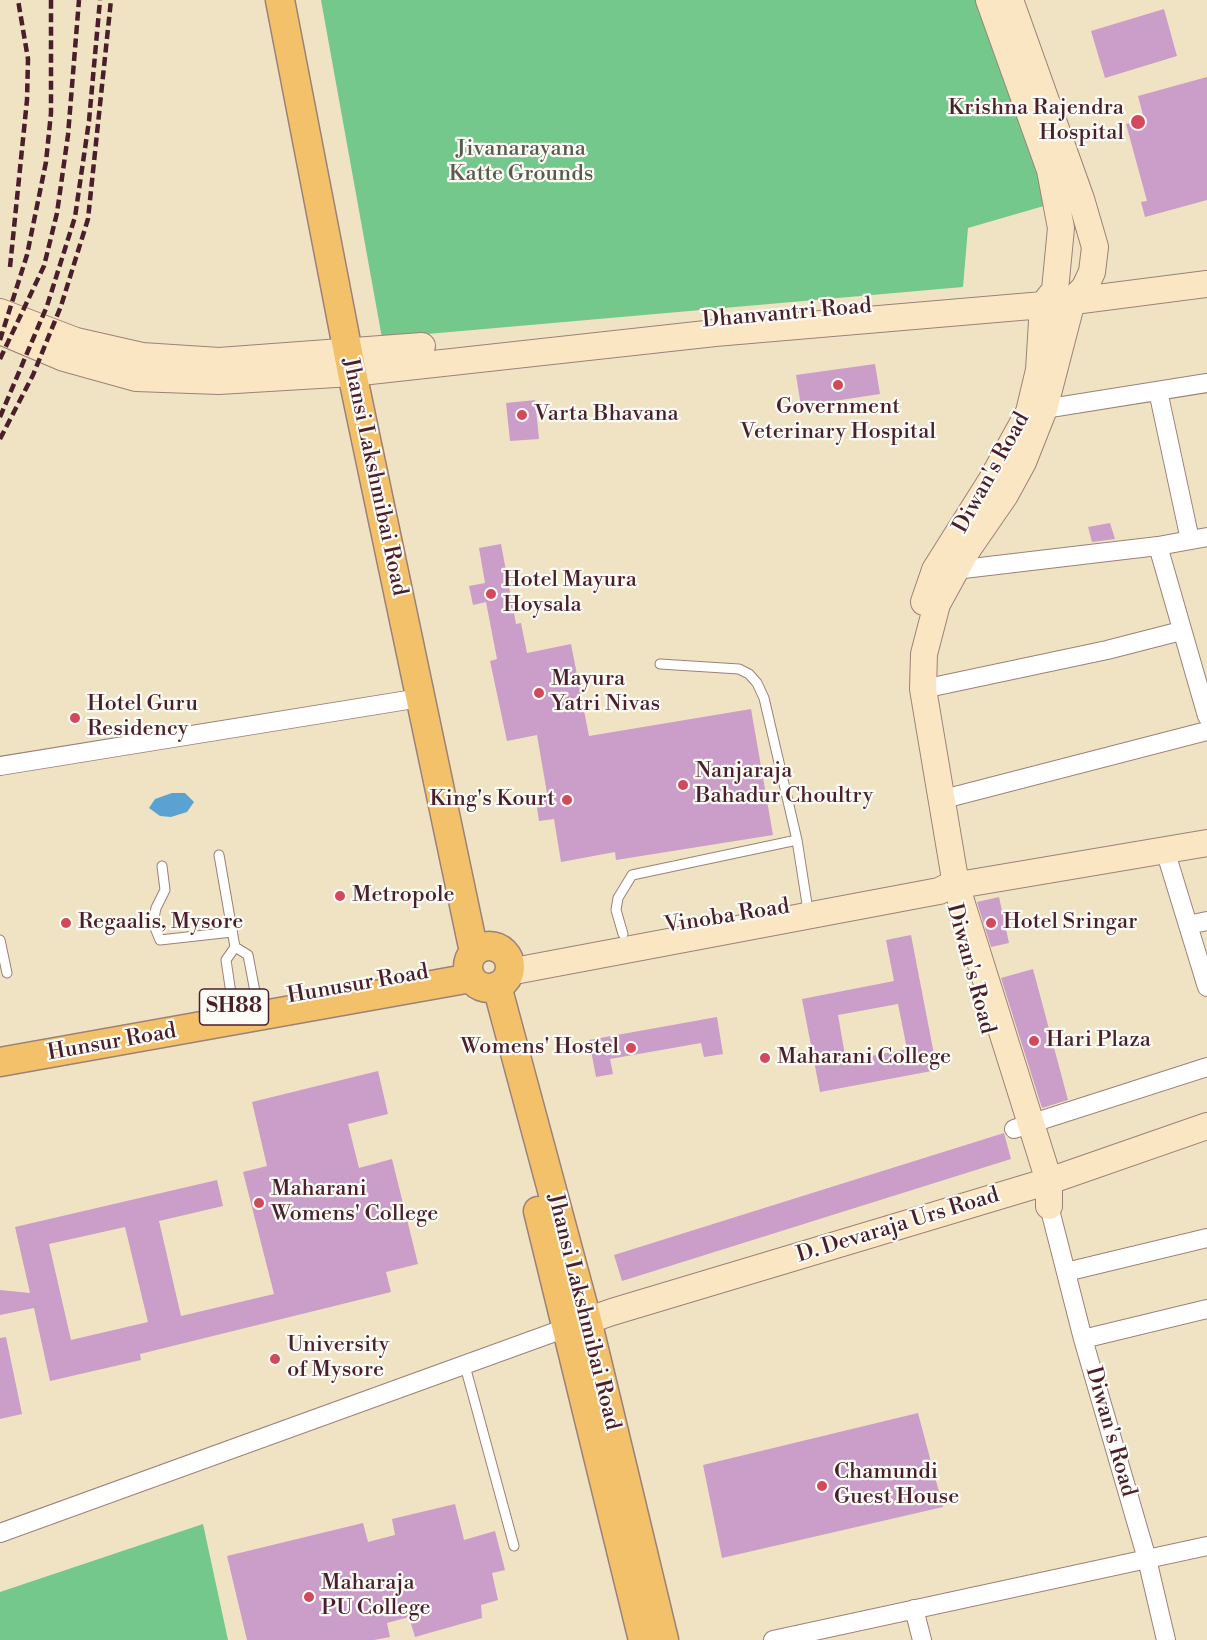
<!DOCTYPE html>
<html>
<head>
<meta charset="utf-8">
<style>
	body { margin:0 }
	canvas { display:block; background:#efe3c4 }
</style>
</head>
<body>
<canvas width="1207" height="1640"></canvas>
<script>
const context = document.querySelector('canvas').getContext('2d');
context.lineJoin = 'round';
function paint(path, color) { context.fillStyle = color; context.fill(path, 'evenodd'); }
const shape = rows => new Path2D(rows.map(r => 'M' + r).join(''));
function stroke(path, color, width, dash) { context.strokeStyle = color; context.lineWidth = width; context.lineCap = dash ? 'butt' : 'round'; context.setLineDash(dash || []); context.stroke(path); }
function label(font, color, halo, rows, align = 'center') {
  context.font = font + ' "Libre Bodoni",serif'; context.lineWidth = 4.5; context.setLineDash([]); context.textBaseline = 'middle'; context.strokeStyle = halo; context.fillStyle = color; for (const [text, x, y, turn = 0] of rows) {
    context.save(); context.translate(x, y); context.rotate((+turn || 0) * Math.PI / 180); context.textAlign = isNaN(turn) ? turn : align; if (halo) context.strokeText(text, 0, 0); context.fillText(text, 0, 0); context.restore();
  }
}
paint(shape([
	[321,0,985,0,1061,201,968,228,963,287,382,338],
	[203,1524,228,1640,0,1640,0,1592]
]), '#75c88b');
paint(shape([
	[172,793,185,793,194,802,187,812,171,817,160,816,149,808,155,799]
]), '#5aa2d1');
paint(shape([
	[1164,9,1177,56,1105,78,1091,31],
	[1207,77,1207,200,1145,217,1141,202,1147,201,1126,124,1144,119,1138,96],
	[875,364,880,394,801,406,796,375],
	[535,400,539,439,510,441,506,403],
	[1110,523,1115,539,1092,542,1088,527],
	[501,544,516,624,521,623,527,653,571,644,589,736,751,709,773,835,616,860,615,852,561,862,554,819,539,821,536,801,548,799,537,735,507,741,490,661,497,659,486,602,473,605,469,586,485,583,479,548],
	[999,897,1009,943,991,947,977,902],
	[911,935,937,1070,820,1092,802,999,894,981,886,940],
	[898,1004,907,1049,846,1061,838,1015],
	[1033,969,1068,1100,1042,1108,1001,978],
	[717,1017,723,1054,704,1057,701,1043,610,1059,613,1074,596,1077,589,1040],
	[378,1071,388,1114,348,1124,359,1168,392,1159,418,1264,386,1272,391,1292,140,1354,141,1360,50,1381,34,1308,0,1315,0,1290,30,1293,15,1227,217,1180,223,1206,159,1221,181,1316,274,1294,243,1172,267,1166,252,1102],
	[125,1227,148,1322,71,1340,49,1244],
	[1004,1133,1011,1159,622,1281,614,1255],
	[6,1337,22,1414,0,1419,0,1338],
	[918,1413,943,1507,722,1558,703,1465],
	[455,1504,464,1540,495,1531,505,1570,492,1573,498,1600,481,1605,482,1618,415,1637,409,1617,387,1623,390,1637,374,1640,247,1640,227,1556,363,1523,368,1542,395,1535,392,1519]
]), '#cb9dc9');
const lane = shape([
	[660,664,739,669,749,674,757,683,764,698,797,840,807,904],
	[219,855,235,947,248,955,257,1002],
	[162,866,165,890,156,908,153,923,160,940,232,932],
	[623,934,616,910,618,898,632,875,797,840],
	[0,940,7,973],
	[233,1007,226,960,235,947],
	[465,1366,514,1546]
]);
const street = shape([
	[1158,391,1190,540],
	[1044,409,1207,383],
	[1158,546,1207,716],
	[955,570,1158,546,1207,537],
	[923,689,1107,650,1181,631],
	[0,766,420,698],
	[940,800,1207,731],
	[1165,850,1207,987],
	[1188,925,1207,921],
	[1014,1129,1207,1067],
	[1049,1206,1083,1339,1147,1559,1166,1640],
	[1066,1272,1207,1238],
	[1083,1339,1207,1309],
	[0,1533,566,1328],
	[914,1609,922,1640],
	[773,1640,1207,1546]
]);
const secondary = shape([
	[1010,0,1081,199,1095,247,1092,272,1085,287,1072,301,1044,409,1023,462,1005,495,965,553,937,604,924,654,923,689,956,885,1049,1181,1049,1206],
	[0,312,76,341,142,356,219,361,422,346],
	[0,331,64,358,136,378,219,381,352,373,715,333,1043,305,1207,284],
	[924,602,935,570,991,481,1029,412,1039,370,1043,305,1055,290,1061,228,1050,170,989,0],
	[509,972,939,891,947,887,1207,843],
	[569,1327,612,1312,1049,1181,1207,1126]
]);
const primary = shape([
	[280,0,352,373,474,952],
	'468 967a21 21 0 1 1 42 0a21 21 0 1 1-42 0Z',
	[497,986,587,1320,664,1640],
	[0,1062,471,978],
	[538,1211,643,1640]
]);
stroke(lane, '#9c8178', 11);
stroke(street, '#9c8178', 20);
stroke(secondary, '#9c8178', 28);
stroke(primary, '#9c8178', 31);
stroke(lane, '#fff', 9);
stroke(street, '#fff', 18);
stroke(secondary, '#fbe6c4', 26);
stroke(primary, '#f4c16b', 28);
stroke(shape([
	[10,267,27,100,28,59,18,0],
	[0,340,27,255,46,162,51,113,51,0],
	[0,359,44,266,57,213,68,135,79,0],
	[0,417,47,306,75,217,89,121,100,0],
	[0,439,33,375,61,306,88,219,111,0]
]), '#4a1f2b', 4.5, [9, 4.5]);
for (const [x, y, r, color] of [
	[1138,122,8,"#d1495b"],
	[838,385,6,"#d1495b"],
	[522,415,6,"#d1495b"],
	[491,594,6,"#d1495b"],
	[539,693,6,"#d1495b"],
	[75,718,6,"#d1495b"],
	[683,785,6,"#d1495b"],
	[567,800,6,"#d1495b"],
	[340,896,6,"#d1495b"],
	[66,923,6,"#d1495b"],
	[991,923,6,"#d1495b"],
	[1034,1041,6,"#d1495b"],
	[631,1048,6,"#d1495b"],
	[765,1058,6,"#d1495b"],
	[259,1203,6,"#d1495b"],
	[275,1359,6,"#d1495b"],
	[822,1486,6,"#d1495b"],
	[309,1597,6,"#d1495b"]
]) { const dot = new Path2D(); dot.arc(x, y, r, 0, 2 * Math.PI); context.fillStyle = color; context.fill(dot); stroke(dot, '#fdfcf7', 2); }
for (const [x, y, w] of [
	[234,1007,69]
]) { const box = new Path2D(); box.roundRect(x - w / 2, y - 18, w, 36, 4.5); context.fillStyle = '#fdfcf7'; context.fill(box); stroke(box, '#4a1f2b', 1.5); }
label('bold 21px', '#4a1f2b', null, [
	["SH88",234,1007]
]);
label('22px', '#4a1f2b', '#fdfcf7', [
	["Krishna Rajendra",1124,109,"right"],
	["Hospital",1124,134,"right"],
	["Government",838,408,"center"],
	["Veterinary Hospital",838,433,"center"],
	["Varta Bhavana",534,415],
	["Hotel Mayura",503,581],
	["Hoysala",503,606],
	["Mayura",551,680],
	["Yatri Nivas",551,705],
	["Hotel Guru",87,705],
	["Residency",87,730],
	["Nanjaraja",695,772],
	["Bahadur Choultry",695,797],
	["King's Kourt",555,800,"right"],
	["Metropole",352,896],
	["Regaalis, Mysore",78,923],
	["Hotel Sringar",1003,923],
	["Hari Plaza",1046,1041],
	["Womens' Hostel",619,1048,"right"],
	["Maharani College",777,1058],
	["Maharani",271,1190],
	["Womens' College",271,1215],
	["University",287,1346],
	["of Mysore",287,1371],
	["Chamundi",834,1473],
	["Guest House",834,1498],
	["Maharaja",321,1584],
	["PU College",321,1609]
], 'left');
label('22px', '#595a4d', '#fdfcf7', [
	["Jivanarayana",521,150],
	["Katte Grounds",521,175]
]);
label('22px', '#4a1f2b', '#fdfcf7', [
	["Dhanvantri Road",787,314,-5],
	["Diwan's Road",992,473,-61],
	["Jhansi Lakshmibai Road",374,477,78],
	["Vinoba Road",727,917,-9],
	["Diwan's Road",970,969,75],
	["Hunusur Road",358,985,-10],
	["Hunsur Road",112,1043,-10],
	["D. Devaraja Urs Road",898,1226,-17],
	["Jhansi Lakshmibai Road",583,1312,76],
	["Diwan's Road",1110,1432,74]
]);
</script>
</body>
</html>
